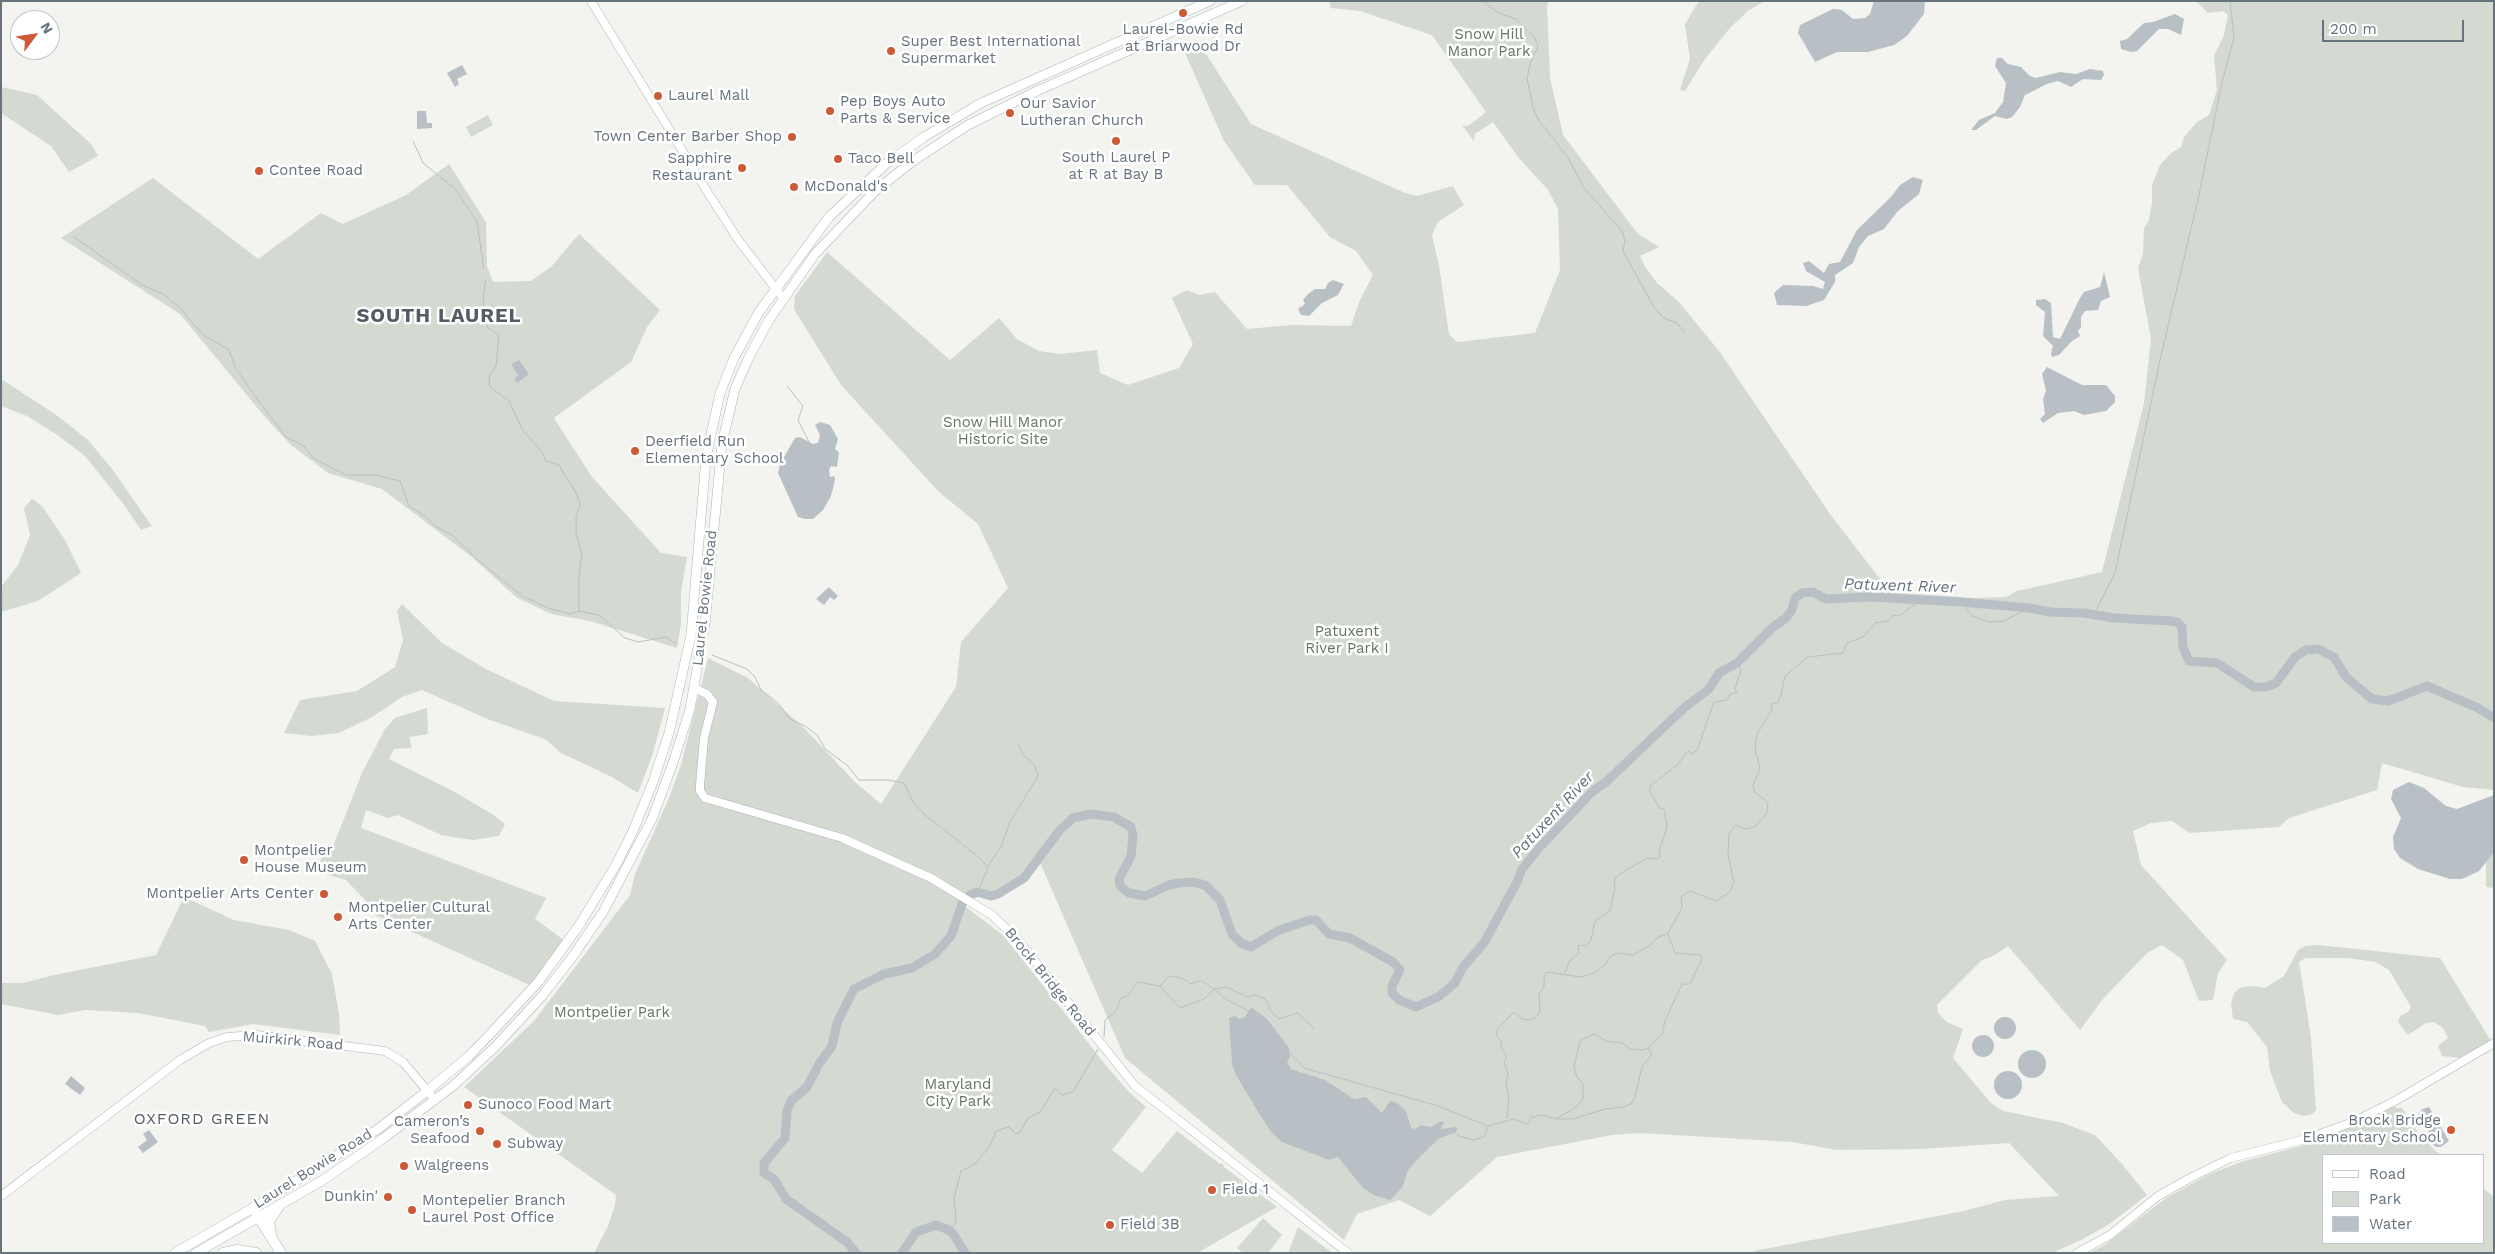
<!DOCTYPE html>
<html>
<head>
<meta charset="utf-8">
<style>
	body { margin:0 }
	#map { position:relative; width:2495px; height:1254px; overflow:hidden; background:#f3f3f0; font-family:"Work Sans",sans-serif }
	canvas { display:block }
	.frame { position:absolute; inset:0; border:2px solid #66737d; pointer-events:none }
	.legend { position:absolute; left:2322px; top:1154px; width:162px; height:90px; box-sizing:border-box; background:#fff; border:1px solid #c2c7cb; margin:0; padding:6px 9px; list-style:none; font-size:15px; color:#66737d }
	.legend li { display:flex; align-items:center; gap:10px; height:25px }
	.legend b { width:25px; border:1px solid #c2c7cb }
	.north { position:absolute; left:10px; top:10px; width:50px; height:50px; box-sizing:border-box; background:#fff; border:1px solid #c2c7cb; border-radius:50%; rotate:59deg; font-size:14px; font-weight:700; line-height:20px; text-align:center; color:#66737d }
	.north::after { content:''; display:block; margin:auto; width:18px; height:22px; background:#cc5a37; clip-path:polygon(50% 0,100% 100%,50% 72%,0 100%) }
	.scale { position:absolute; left:2322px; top:20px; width:142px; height:22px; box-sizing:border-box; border:2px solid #66737d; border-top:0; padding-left:6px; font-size:15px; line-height:18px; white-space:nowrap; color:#66737d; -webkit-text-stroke:4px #fff; paint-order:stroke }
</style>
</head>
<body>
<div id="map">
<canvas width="2495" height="1254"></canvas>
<div class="frame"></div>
<ul class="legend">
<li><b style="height:6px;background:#fff"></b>Road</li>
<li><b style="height:14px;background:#d4d9d1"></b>Park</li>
<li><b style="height:14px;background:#b8c0c5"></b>Water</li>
</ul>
<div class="north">N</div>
<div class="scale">200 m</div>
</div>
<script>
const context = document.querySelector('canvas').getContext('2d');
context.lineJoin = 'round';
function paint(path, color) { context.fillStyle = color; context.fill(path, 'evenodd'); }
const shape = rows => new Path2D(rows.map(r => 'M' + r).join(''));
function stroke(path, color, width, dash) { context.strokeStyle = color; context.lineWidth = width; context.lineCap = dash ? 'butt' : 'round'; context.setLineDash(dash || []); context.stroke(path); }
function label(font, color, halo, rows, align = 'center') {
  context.font = font + ' "Work Sans",sans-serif'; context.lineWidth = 5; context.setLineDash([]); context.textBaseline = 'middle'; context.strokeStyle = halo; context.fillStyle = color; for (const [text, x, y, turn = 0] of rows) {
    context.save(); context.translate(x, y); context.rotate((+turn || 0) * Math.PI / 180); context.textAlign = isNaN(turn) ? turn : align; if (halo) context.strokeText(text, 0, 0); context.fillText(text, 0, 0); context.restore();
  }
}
paint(shape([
	[1329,1,1549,1,1547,7,1550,78,1563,135,1638,234,1659,247,1640,256,1646,268,1657,283,1678,301,1719,351,1830,514,1890,592,1973,598,2006,597,2017,591,2102,572,2144,403,2151,339,2138,268,2143,254,2144,228,2149,220,2152,203,2152,185,2160,165,2170,154,2181,147,2184,137,2197,122,2209,115,2217,90,2214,56,2224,35,2228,16,2224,11,2208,13,2196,1,2494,1,2494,790,2463,787,2382,763,2377,790,2289,818,2279,827,2190,833,2172,821,2151,823,2133,831,2141,865,2227,960,2218,973,2213,1000,2199,1001,2183,960,2162,945,2147,953,2103,999,2080,1030,2008,946,1993,956,1982,960,1937,1005,1938,1013,1947,1022,1963,1029,1953,1058,1991,1103,2003,1111,2063,1123,2095,1135,2122,1164,2147,1195,2111,1223,2081,1240,2052,1253,1755,1253,1754,1251,1964,1211,2005,1200,2059,1196,2009,1143,1921,1149,1836,1150,1793,1142,1639,1133,1612,1135,1497,1157,1430,1216,1399,1200,1357,1214,1344,1240,1125,1058,1038,858,1024,878,1008,890,991,896,973,893,962,904,1004,936,1104,1063,1128,1091,1146,1107,1112,1150,1142,1173,1177,1131,1220,1164,1222,1163,1224,1167,1277,1207,1197,1253,594,1253,608,1226,615,1205,616,1195,464,1087,534,1021,630,895,635,874,669,798,681,765,708,658,748,678,804,728,855,782,881,804,956,687,961,642,1008,588,978,524,939,492,841,385,794,309,795,296,827,252,950,360,999,318,1017,339,1039,351,1060,354,1097,350,1100,373,1128,385,1179,368,1193,344,1172,298,1187,290,1199,295,1215,292,1247,329,1292,325,1351,326,1359,302,1373,275,1356,251,1330,237,1287,185,1255,185,1224,141,1182,46,1197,40,1251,124,1405,193,1417,196,1453,186,1464,205,1438,222,1432,235,1439,266,1449,334,1457,342,1535,333,1560,270,1558,209,1548,190,1518,157,1493,122,1475,134,1474,141,1462,125,1468,126,1486,112,1432,35,1360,11,1331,8],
	[1699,1,1765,1,1749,10,1729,29,1705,59,1685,91,1680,90,1690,59,1685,24],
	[1,87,37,95,91,144,98,156,69,172,51,146,1,113],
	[488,115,493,125,471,137,466,127],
	[449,164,486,222,487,266,493,282,531,281,551,267,579,234,660,310,647,327,631,362,554,418,592,477,661,553,687,557,681,592,681,624,677,648,590,621,551,614,516,597,472,557,382,489,328,473,291,445,265,417,180,314,61,238,153,178,258,259,321,213,343,224,406,195],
	[1,379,55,414,88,440,112,469,152,526,141,530,125,506,85,456,56,434,27,416,1,406],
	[32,499,42,506,65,540,81,573,38,601,1,612,1,587,18,565,30,535,24,508],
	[402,604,442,643,486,669,554,701,665,708,653,753,638,793,612,777,561,753,545,739,490,720,422,690,402,697,372,717,339,733,311,736,284,733,300,700,357,691,395,667,403,640,397,611],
	[427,708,428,734,409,737,412,748,394,749,389,759,453,791,492,814,505,824,499,836,473,840,441,835,398,815,388,818,366,810,361,828,546,898,535,919,568,943,534,987,366,911,365,900,346,880,315,871,325,851,332,849,362,773,385,729,395,718],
	[2494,852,2494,888,2486,887,2486,861],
	[184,897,234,920,289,930,315,941,332,974,339,1014,340,1035,253,1024,209,1032,205,1026,138,1013,85,1010,58,1015,1,1004,1,983,23,983,54,975,156,955],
	[2318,945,2440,958,2491,1041,2460,1058,2442,1056,2438,1046,2448,1038,2443,1028,2434,1022,2426,1023,2408,1035,2398,1022,2400,1016,2408,1012,2411,1007,2389,970,2376,962,2348,958,2306,958,2299,962,2311,1037,2316,1110,2312,1114,2304,1116,2294,1113,2282,1102,2270,1071,2267,1047,2247,1022,2233,1019,2231,1004,2234,993,2240,988,2252,986,2265,988,2284,976,2298,950,2305,946],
	[2394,1104,2396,1108,2402,1108,2422,1138,2438,1153,2443,1155,2324,1155,2324,1243,2484,1243,2484,1189,2494,1197,2494,1253,2089,1253,2106,1244,2166,1198,2210,1174,2241,1162,2308,1144],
	[1263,1218,1282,1235,1268,1253,1243,1253,1237,1248],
	[1298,1227,1331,1252,1333,1253,1288,1253]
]), '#d4d9d1');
paint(shape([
	[1874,1,1925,1,1924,14,1907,36,1894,45,1868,52,1837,52,1815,62,1798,33,1800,25,1833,9,1842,10,1853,19,1865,18,1870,14],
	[2175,14,2184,19,2181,35,2168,29,2159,29,2137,51,2131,52,2121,49,2120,41,2127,39,2144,23,2153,22],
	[1997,58,2002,58,2008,64,2021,67,2030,76,2036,78,2060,72,2076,74,2090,69,2103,71,2104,75,2101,80,2083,79,2071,87,2058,81,2047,84,2025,95,2020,107,2012,117,2007,119,1995,116,1976,130,1971,130,1979,120,1995,113,2003,102,2006,83,1995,66],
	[462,65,467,74,457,79,459,84,455,87,447,73],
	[417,111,426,111,427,123,432,123,432,128,417,129],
	[1913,177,1923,180,1919,194,1898,211,1884,229,1868,236,1859,247,1853,263,1835,275,1835,282,1824,300,1806,306,1777,305,1774,293,1783,285,1813,286,1823,289,1825,282,1806,271,1803,263,1809,261,1824,273,1829,264,1840,262,1857,230,1891,197,1900,185],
	[2104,272,2110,297,2101,301,2098,310,2085,311,2081,317,2081,327,2078,331,2080,336,2072,341,2059,355,2052,357,2051,354,2053,346,2043,336,2045,312,2036,305,2036,300,2045,299,2051,303,2053,337,2060,339,2080,298,2084,292,2100,287],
	[1333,280,1344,284,1338,295,1322,303,1309,316,1301,315,1298,309,1305,304,1303,300,1308,294,1315,289,1325,289,1328,283],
	[519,360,529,374,517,383,515,379,518,375,511,364],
	[2047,367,2082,385,2106,385,2115,396,2115,402,2106,411,2084,415,2074,411,2058,413,2043,423,2040,419,2045,414,2043,399,2046,391,2042,374],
	[820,422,830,425,838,439,835,449,839,452,837,467,831,466,829,470,830,477,834,476,835,480,831,496,823,510,813,519,805,519,798,517,778,473,780,464,795,438,800,437,813,444,818,443,820,435,815,425],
	[829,587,838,596,834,600,830,597,824,605,816,599],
	[2409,782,2424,788,2446,806,2457,809,2494,795,2494,852,2479,871,2462,879,2450,879,2418,869,2400,858,2394,849,2393,837,2401,818,2391,799,2393,790],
	[1251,1007,1268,1020,1289,1048,1290,1057,1287,1062,1291,1069,1325,1080,1354,1099,1366,1097,1382,1113,1390,1101,1397,1103,1406,1111,1411,1128,1415,1129,1421,1125,1431,1127,1442,1121,1444,1122,1441,1129,1456,1127,1457,1129,1456,1132,1438,1139,1415,1162,1408,1170,1402,1188,1390,1200,1374,1195,1363,1188,1338,1157,1329,1160,1282,1142,1272,1133,1260,1115,1236,1075,1232,1064,1229,1018,1235,1016,1239,1019,1245,1017],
	'1994 1028a11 11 0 1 1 22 0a11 11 0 1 1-22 0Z',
	'1972 1046a11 11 0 1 1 22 0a11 11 0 1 1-22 0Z',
	'2018 1064a14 14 0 1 1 28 0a14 14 0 1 1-28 0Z',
	'1994 1085a14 14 0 1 1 28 0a14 14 0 1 1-28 0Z',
	[71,1076,85,1088,80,1095,65,1084],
	[2429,1107,2449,1141,2441,1147,2436,1147,2430,1142,2428,1129,2418,1114,2423,1109],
	[149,1130,158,1142,143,1153,138,1147,147,1140,143,1134]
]), '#b8c0c5');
stroke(shape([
	[1483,1,1498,13,1516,19,1534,37,1538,46,1530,64,1527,79,1533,107,1538,119,1568,158,1584,188,1622,231,1625,241,1623,251,1655,309,1664,318,1677,323,1684,332],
	[413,141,423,163,455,189,477,222,484,269],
	[74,237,142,285,163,294,181,309,203,335,229,350,236,369,260,403,286,437,304,446,313,458,346,475,375,475,400,481,409,506,426,517,435,526,452,535,479,561,522,596,548,608,570,614,579,611],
	[486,279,483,299,485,316,487,327,499,335,496,366,489,376,490,387,509,401,522,429,542,452,546,461,559,465,576,493,580,504,576,518,576,533,582,554,579,576,579,611,599,615,625,638,638,642,666,637,676,644],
	[787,386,803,406,798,420,809,442],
	[1961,602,1971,615,1989,622,2004,621,2029,608],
	[2094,614,2115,573,2160,360,2199,195,2222,82,2234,38,2230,1],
	[712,655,747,669,755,677,761,690,778,703,790,719,805,726,817,735,825,749,847,765,859,780,888,780,904,783,913,802,925,815,975,854,988,867,978,892],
	[988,866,1001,847,1010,822,1038,776,1034,764,1024,756,1018,745],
	[1565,973,1570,960,1579,953,1578,945,1586,946,1591,940,1595,921,1610,911,1615,888,1614,880,1618,875,1647,858,1656,859,1660,857,1659,852,1667,827,1666,820,1664,809,1660,808,1650,792,1650,786,1678,764,1688,751,1693,754,1697,750,1714,702,1727,700,1730,694,1737,692,1735,689,1741,670,1737,663],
	[1160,986,1180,1008,1204,999,1214,989,1227,1000,1249,1011],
	[1104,1037,1105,1020,1115,1012,1121,998,1127,996,1138,982,1160,986,1168,977,1174,976,1186,980,1190,984,1201,980,1214,989,1227,987,1247,997,1254,995,1261,997,1266,1000,1270,1010,1279,1019,1298,1013,1314,1028],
	[1290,1053,1304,1068,1438,1106,1488,1126,1513,1119,1527,1124,1530,1122,1530,1118,1541,1115,1557,1119,1573,1119,1605,1109,1624,1107,1632,1103,1635,1097,1642,1067,1652,1054,1648,1048],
	[1507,1118,1509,1099,1506,1083,1508,1073,1504,1063,1507,1057,1501,1047,1501,1041,1496,1036,1498,1028,1514,1012,1522,1019,1530,1020,1536,1017,1540,1012,1539,993,1544,988,1544,977,1547,972,1581,977,1594,973,1605,965,1611,956,1617,953,1633,955,1651,945,1657,938,1668,933,1682,908,1681,897,1687,893,1691,891,1716,901,1730,892,1734,883,1728,855,1729,834,1736,825,1745,829,1755,827,1767,813,1768,803,1754,791,1753,785,1760,768,1755,749,1757,734,1771,711,1772,704,1778,702,1781,695,1785,676,1808,657,1843,653,1847,643,1863,637,1875,623,1888,621,1893,615,1899,616,1921,600],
	[1555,1119,1574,1109,1583,1099,1583,1084,1577,1077,1574,1067,1580,1041,1594,1034,1606,1041,1622,1043,1630,1049,1642,1050,1647,1049,1662,1034,1665,1021,1682,984,1690,984,1702,959,1701,955,1675,953,1668,934],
	[1455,1133,1459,1136,1474,1140,1484,1137,1488,1127],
	[951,1232,956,1220,954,1198,961,1171,975,1164,990,1146,996,1131,1009,1127,1016,1134,1020,1132,1028,1118,1040,1112,1055,1088,1062,1095,1073,1092,1098,1049]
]), '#b8c0c5', 1);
stroke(shape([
	[856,1253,847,1242,786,1199,774,1179,764,1173,764,1163,785,1138,787,1111,791,1101,807,1087,819,1064,832,1046,837,1023,854,989,884,974,912,968,935,954,951,936,962,904,970,895,978,892,991,896,998,894,1024,878,1059,831,1073,818,1091,814,1114,817,1131,827,1133,836,1131,856,1119,879,1120,886,1129,893,1145,896,1169,885,1179,883,1192,882,1205,885,1220,900,1232,934,1241,943,1251,947,1279,930,1310,920,1316,920,1329,934,1350,938,1393,962,1400,970,1392,986,1392,993,1399,1000,1416,1007,1438,997,1455,983,1463,967,1484,943,1517,882,1522,869,1540,847,1592,792,1607,781,1684,708,1709,689,1719,673,1737,663,1772,628,1786,618,1792,610,1795,598,1802,593,1813,592,1826,599,1869,597,1961,602,2029,608,2050,612,2084,613,2114,618,2171,621,2177,622,2182,627,2183,647,2189,661,2217,663,2254,687,2266,687,2276,683,2295,657,2306,650,2318,649,2334,657,2346,677,2372,699,2388,701,2427,686,2478,708,2494,718],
	[902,1253,916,1232,936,1225,949,1230,954,1235,965,1253]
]), '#b8c0c5', 9);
const secondary = shape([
	[591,1,710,196,739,241,783,298],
	[694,688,707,694,713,702,704,738,700,785,700,791,705,798,842,838,931,878,992,915,1018,940,1135,1086,1348,1253],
	[1,1196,180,1060,209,1043,227,1037,256,1035,385,1051,403,1062,435,1100],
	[2077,1253,2110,1235,2158,1196,2192,1177,2231,1158,2306,1139,2353,1122,2395,1101,2494,1043]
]);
const primary = shape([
	[175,1253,253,1208,378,1129,427,1091,469,1056,494,1030,539,981,580,924,617,863,633,831,653,782,669,733,691,635,706,458,720,393,734,358,759,312,829,217,887,163,924,137,981,103,1210,1],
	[196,1253,323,1180,384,1138,453,1086,495,1047,542,996,571,959,603,912,652,819,673,763,690,709,705,624,722,443,735,389,748,359,769,320,815,254,875,191,913,161,968,125,1039,90,1242,1]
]);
const highway = shape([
	[253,1208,281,1253],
	[271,1234,269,1221,280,1205],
	[223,1253,237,1250,256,1253]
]);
stroke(secondary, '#afb4b7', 9);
stroke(primary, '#b0b4b7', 10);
stroke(highway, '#b0b3b5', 11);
stroke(secondary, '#fff', 8);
stroke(primary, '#fff', 9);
stroke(highway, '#fff', 10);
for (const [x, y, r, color] of [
	[1183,13,5,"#cc5a37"],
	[891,51,5,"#cc5a37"],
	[658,96,5,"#cc5a37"],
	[830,111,5,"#cc5a37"],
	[1010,113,5,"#cc5a37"],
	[792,137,5,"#cc5a37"],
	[1116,141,5,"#cc5a37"],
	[838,159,5,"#cc5a37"],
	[742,168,5,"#cc5a37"],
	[259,171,5,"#cc5a37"],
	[794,187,5,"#cc5a37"],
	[635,451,5,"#cc5a37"],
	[244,860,5,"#cc5a37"],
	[324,894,5,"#cc5a37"],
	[338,917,5,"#cc5a37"],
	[468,1105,5,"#cc5a37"],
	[2451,1130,5,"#cc5a37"],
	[480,1131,5,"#cc5a37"],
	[497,1144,5,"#cc5a37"],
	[404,1166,5,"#cc5a37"],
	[1212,1190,5,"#cc5a37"],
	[388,1197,5,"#cc5a37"],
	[412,1210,5,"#cc5a37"],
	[1110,1225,5,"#cc5a37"]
]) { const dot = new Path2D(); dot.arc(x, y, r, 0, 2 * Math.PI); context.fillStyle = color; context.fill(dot); stroke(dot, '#fff', 2); }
label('15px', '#66737d', '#fff', [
	["Laurel-Bowie Rd",1183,30,"center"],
	["at Briarwood Dr",1183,47,"center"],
	["Super Best International",901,42],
	["Supermarket",901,59],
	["Laurel Mall",668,96],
	["Pep Boys Auto",840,102],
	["Parts & Service",840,119],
	["Our Savior",1020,104],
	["Lutheran Church",1020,121],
	["Town Center Barber Shop",782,137,"right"],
	["South Laurel P",1116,158,"center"],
	["at R at Bay B",1116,175,"center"],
	["Sapphire",732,159,"right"],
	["Restaurant",732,176,"right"],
	["Taco Bell",848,159],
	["Contee Road",269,171],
	["McDonald's",804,187],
	["Deerfield Run",645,442],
	["Elementary School",645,459],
	["Montpelier",254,851],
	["House Museum",254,868],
	["Montpelier Arts Center",314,894,"right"],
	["Montpelier Cultural",348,908],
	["Arts Center",348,925],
	["Sunoco Food Mart",478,1105],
	["Brock Bridge",2441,1121,"right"],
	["Elementary School",2441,1138,"right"],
	["Cameron’s",470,1122,"right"],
	["Seafood",470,1139,"right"],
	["Subway",507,1144],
	["Walgreens",414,1166],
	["Field 1",1222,1190],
	["Dunkin'",378,1197,"right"],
	["Montepelier Branch",422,1201],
	["Laurel Post Office",422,1218],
	["Field 3B",1120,1225]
], 'left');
label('15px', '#677564', '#fff', [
	["Snow Hill",1489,35],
	["Manor Park",1489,52],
	["Snow Hill Manor",1003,423],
	["Historic Site",1003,440],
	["Patuxent",1347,632],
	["River Park I",1347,649],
	["Montpelier Park",612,1013],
	["Maryland",958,1085],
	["City Park",958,1102]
]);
label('15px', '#66737d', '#fff', [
	["Laurel Bowie Road",705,598,-84],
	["Brock Bridge Road",1050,982,51],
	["Muirkirk Road",293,1041,5],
	["Laurel Bowie Road",313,1169,-32]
]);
label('italic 16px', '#62737b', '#fff', [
	["Patuxent River",1900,586,2],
	["Patuxent River",1553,815,-47]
]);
context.letterSpacing = '1px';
label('16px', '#535c63', '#fff', [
	["OXFORD GREEN",202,1119]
]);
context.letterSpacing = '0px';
context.letterSpacing = '1px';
label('bold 20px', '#535c63', '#fff', [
	["SOUTH LAUREL",439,316]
]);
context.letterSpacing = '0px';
</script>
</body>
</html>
